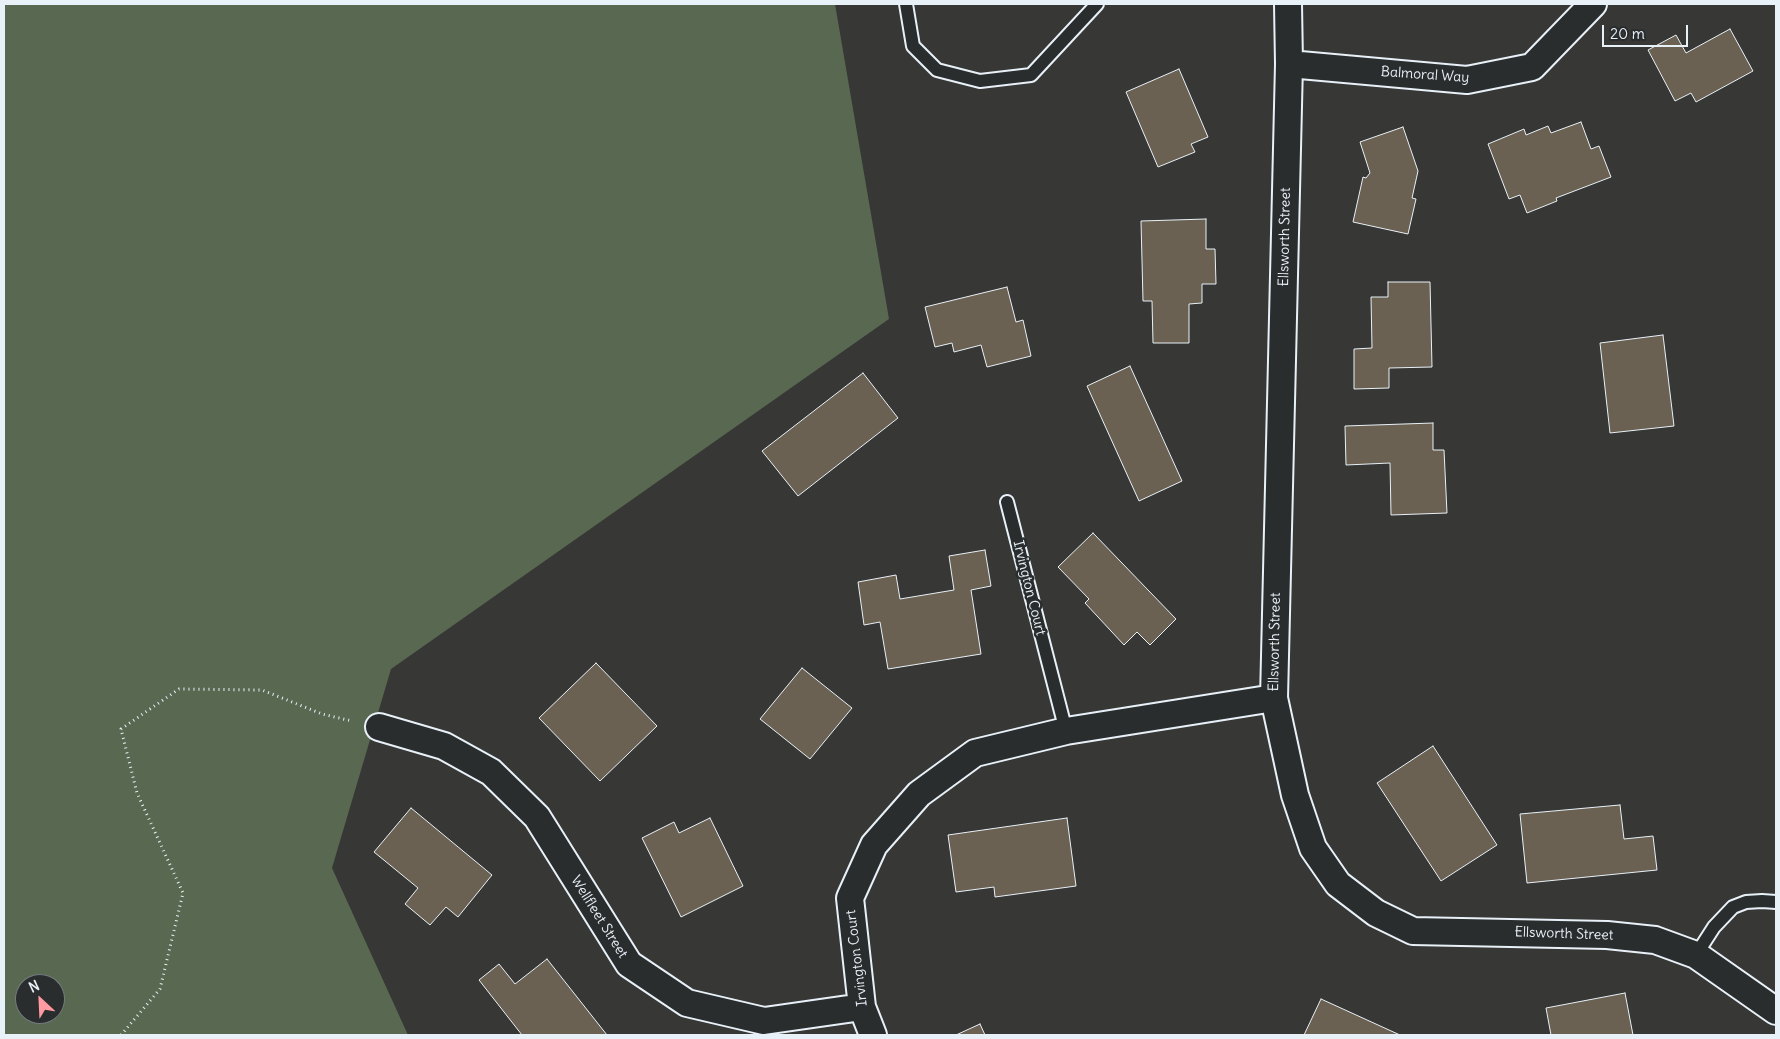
<!DOCTYPE html>
<html>
<head>
<meta charset="utf-8">
<style>
	body { margin:0 }
	#map { position:relative; width:1780px; height:1039px; overflow:hidden; background:#373735; font-family:Delius,sans-serif }
	canvas { display:block }
	.frame { position:absolute; inset:0; border:5px solid #e8f1f8; pointer-events:none }
	.north { position:absolute; left:15px; top:974px; width:50px; height:50px; box-sizing:border-box; background:#2a2d2e; border:1px solid #767b7f; border-radius:50%; rotate:335deg; font-size:14px; font-weight:700; line-height:20px; text-align:center; color:#e8f1f8 }
	.north::after { content:''; display:block; margin:auto; width:18px; height:22px; background:#ff9aa2; clip-path:polygon(50% 0,100% 100%,50% 72%,0 100%) }
	.scale { position:absolute; left:1602px; top:25px; width:86px; height:22px; box-sizing:border-box; border:2px solid #e8f1f8; border-top:0; padding-left:6px; font-size:15px; line-height:18px; white-space:nowrap; color:#e8f1f8; -webkit-text-stroke:4px #2a2d2e; paint-order:stroke }
</style>
</head>
<body>
<div id="map">
<canvas width="1780" height="1039"></canvas>
<div class="frame"></div>
<div class="north">N</div>
<div class="scale">20 m</div>
</div>
<script>
const context = document.querySelector('canvas').getContext('2d');
context.lineJoin = 'round';
function paint(path, color) { context.fillStyle = color; context.fill(path, 'evenodd'); }
const shape = rows => new Path2D(rows.map(r => 'M' + r).join(''));
function stroke(path, color, width, dash) { context.strokeStyle = color; context.lineWidth = width; context.lineCap = dash ? 'butt' : 'round'; context.setLineDash(dash || []); context.stroke(path); }
function label(font, color, halo, rows, align = 'center') {
  context.font = font + ' Delius,sans-serif'; context.lineWidth = 5; context.setLineDash([]); context.textBaseline = 'middle'; context.strokeStyle = halo; context.fillStyle = color; for (const [text, x, y, turn = 0] of rows) {
    context.save(); context.translate(x, y); context.rotate((+turn || 0) * Math.PI / 180); context.textAlign = isNaN(turn) ? turn : align; if (halo) context.strokeText(text, 0, 0); context.fillText(text, 0, 0); context.restore();
  }
}
paint(shape([
	[4,4,835,4,889,319,391,669,332,868,408,1035,4,1035],
	[25,984,55,984,55,1014,25,1014]
]), '#596851');
const building = shape([
	[1730,29,1753,71,1696,102,1691,93,1675,101,1648,50,1676,35,1686,53,1730,29],
	[1179,69,1208,137,1191,144,1195,152,1158,167,1126,92,1179,69],
	[1581,122,1591,149,1599,146,1611,177,1556,198,1557,201,1527,213,1520,195,1509,199,1488,144,1524,129,1526,135,1548,126,1551,133,1581,122],
	[1403,127,1418,171,1412,198,1416,199,1408,234,1353,222,1363,177,1366,178,1370,173,1360,142,1403,127],
	[1206,219,1206,249,1215,249,1216,284,1202,284,1202,303,1189,304,1189,343,1153,343,1152,301,1143,301,1141,221,1206,219],
	[1388,282,1430,282,1432,367,1389,368,1389,388,1354,389,1354,349,1372,348,1371,297,1388,297,1388,282],
	[1007,287,1016,322,1023,320,1031,356,987,367,981,345,954,352,952,343,935,347,925,307,1007,287],
	[1663,335,1674,426,1610,433,1600,343,1663,335],
	[1130,366,1182,481,1139,501,1087,386,1130,366],
	[863,373,898,418,798,496,762,451,863,373],
	[1433,423,1433,450,1444,450,1447,513,1391,515,1390,463,1346,465,1345,426,1433,423],
	[1093,533,1176,619,1150,645,1137,632,1124,645,1085,603,1089,599,1058,567,1093,533],
	[985,550,991,586,971,590,981,654,888,669,880,622,864,625,858,582,896,575,900,599,954,590,949,556,985,550],
	[596,663,657,726,600,781,539,718,596,663],
	[802,668,852,708,810,759,760,719,802,668],
	[1433,746,1497,845,1441,881,1377,783,1433,746],
	[1620,805,1624,839,1653,836,1657,870,1527,883,1520,814,1620,805],
	[411,808,492,875,458,917,446,907,430,925,405,904,418,888,374,852,411,808],
	[710,818,743,886,681,917,642,838,674,822,679,833,710,818],
	[1067,818,1076,886,995,897,994,887,956,892,948,835,1067,818],
	[547,959,607,1035,522,1035,479,980,499,964,515,984,547,959],
	[1625,993,1633,1035,1551,1035,1546,1008,1625,993],
	[1321,999,1400,1035,1304,1035,1321,999],
	[980,1024,985,1035,956,1035,980,1024]
]);
paint(building, '#6b6152');
stroke(building, '#e8f1f8', 1);
const lane = shape([
	[906,4,913,46,937,70,980,81,1031,75,1097,4],
	[1007,502,1066,731],
	[1696,955,1714,927,1733,907,1746,902,1762,901,1776,902]
]);
const street = shape([
	[1288,4,1289,64,1274,698,1295,795,1313,848,1338,884,1376,913,1413,931,1607,935,1655,940,1696,955,1776,1011],
	[1289,64,1467,80,1532,67,1593,4],
	[379,727,444,746,491,772,537,817,629,964,687,1003,764,1021,862,1007],
	[873,1035,862,1007,850,898,874,845,919,794,975,753,1066,731,1274,698]
]);
stroke(lane, '#e8f1f8', 16);
stroke(street, '#e8f1f8', 30);
stroke(shape([
	[121,1035,160,989,183,893,137,793,121,729,179,689,262,690,322,714,352,721]
]), '#e8f1f8', 3, [1, 4]);
stroke(lane, '#2a2d2e', 12);
stroke(street, '#2a2d2e', 26);
label('14px', '#e8f1f8', '#2a2d2e', [
	["Balmoral Way",1425,75,4],
	["Ellsworth Street",1285,237,-89],
	["Irvington Court",1029,588,76],
	["Ellsworth Street",1275,642,-89],
	["Wellfleet Street",599,917,58],
	["Ellsworth Street",1564,934,2],
	["Irvington Court",857,958,-97]
]);
</script>
</body>
</html>
